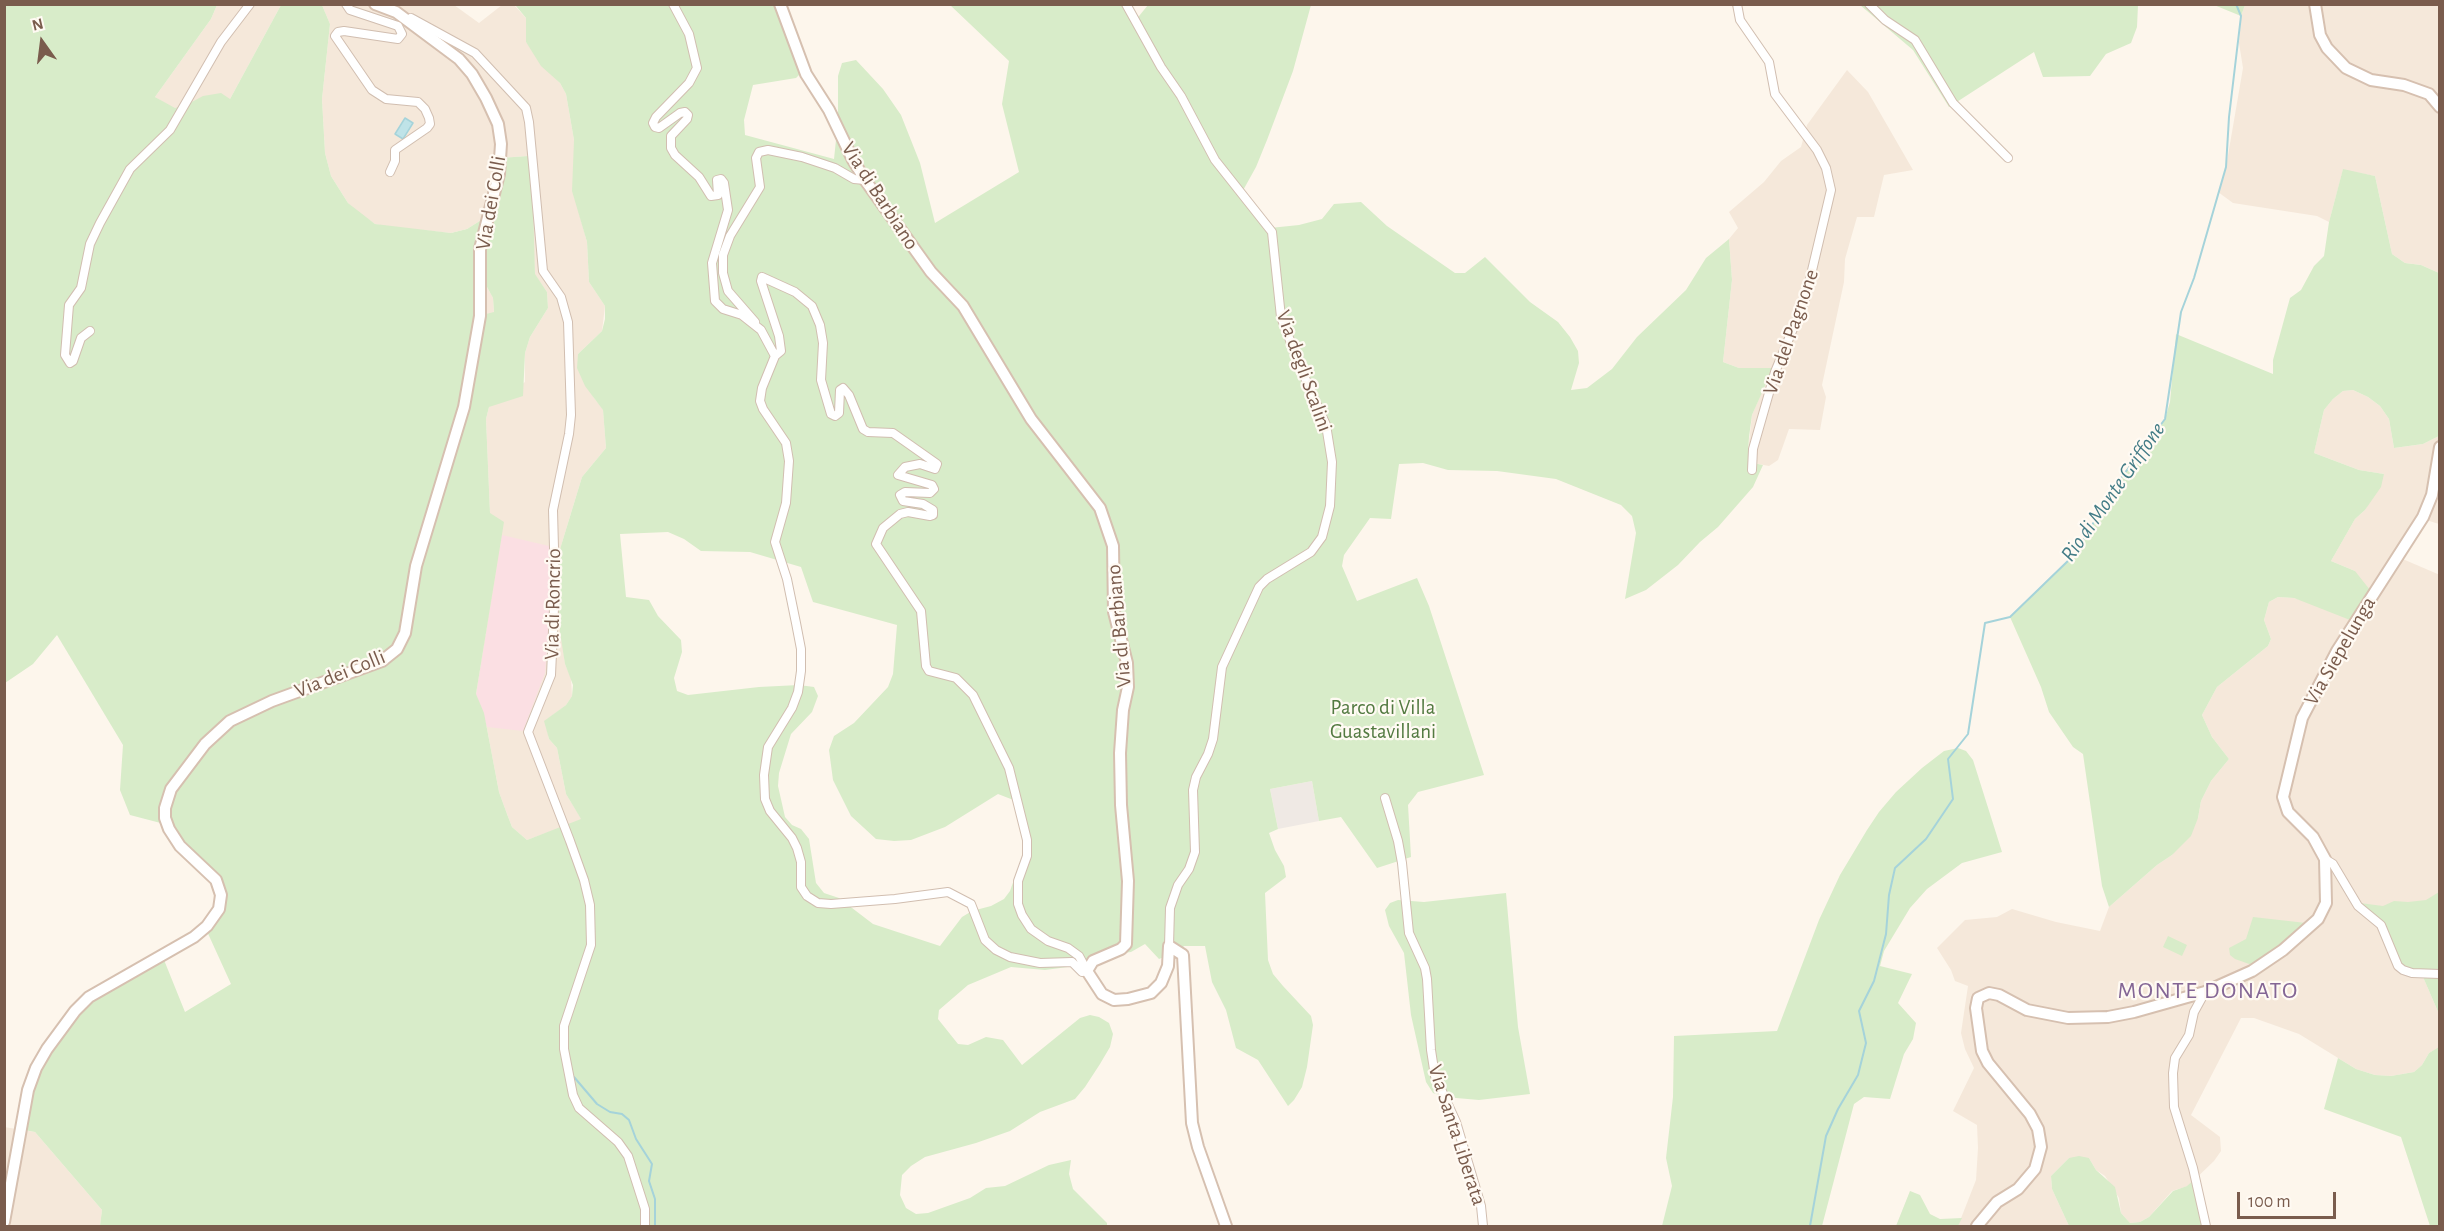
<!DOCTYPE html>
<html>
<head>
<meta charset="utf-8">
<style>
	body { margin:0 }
	#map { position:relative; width:2444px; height:1231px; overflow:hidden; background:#fdf6ec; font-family:"Alegreya Sans",sans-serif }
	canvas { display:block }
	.frame { position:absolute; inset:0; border:6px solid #7a5c4d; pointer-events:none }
	.north { position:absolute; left:12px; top:12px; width:60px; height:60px; -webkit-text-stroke:4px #fffaf3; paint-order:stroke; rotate:346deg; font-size:16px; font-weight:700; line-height:24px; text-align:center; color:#7a5c4d }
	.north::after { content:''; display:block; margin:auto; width:21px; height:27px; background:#7a5c4d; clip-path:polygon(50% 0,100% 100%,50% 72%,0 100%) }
	.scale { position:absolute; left:2237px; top:1192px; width:99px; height:27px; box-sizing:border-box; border:3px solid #7a5c4d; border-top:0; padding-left:8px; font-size:18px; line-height:21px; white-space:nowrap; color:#7a5c4d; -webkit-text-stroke:4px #fffaf3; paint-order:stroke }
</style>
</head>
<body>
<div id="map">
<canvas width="2444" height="1231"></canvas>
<div class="frame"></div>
<div class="north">N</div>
<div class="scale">100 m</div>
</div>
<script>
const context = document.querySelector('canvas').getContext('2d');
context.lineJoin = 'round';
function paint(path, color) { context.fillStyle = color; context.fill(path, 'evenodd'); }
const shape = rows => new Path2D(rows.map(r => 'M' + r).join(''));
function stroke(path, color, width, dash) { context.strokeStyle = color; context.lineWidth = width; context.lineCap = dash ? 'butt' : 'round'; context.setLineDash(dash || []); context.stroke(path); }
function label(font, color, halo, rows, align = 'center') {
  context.font = font + ' "Alegreya Sans",sans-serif'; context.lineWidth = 4.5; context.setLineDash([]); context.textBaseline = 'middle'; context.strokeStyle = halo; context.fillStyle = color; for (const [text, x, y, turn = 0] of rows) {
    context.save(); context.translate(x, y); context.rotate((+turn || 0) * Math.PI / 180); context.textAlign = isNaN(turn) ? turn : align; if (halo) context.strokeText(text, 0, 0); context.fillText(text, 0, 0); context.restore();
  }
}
paint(shape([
	[217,5,281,5,230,99,188,104,174,109,155,97,211,19],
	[322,5,454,5,479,23,502,5,514,5,526,18,526,42,560,83,566,94,574,140,578,209,587,242,589,282,605,306,602,331,578,354,594,398,603,409,606,448,582,477,557,559,565,664,571,678,572,696,566,705,545,721,549,739,557,748,566,794,582,820,527,840,512,827,507,814,499,792,484,713,476,695,493,585,486,419,489,407,525,382,525,353,530,337,548,308,547,292,535,275,528,156,500,158,486,217,467,229,451,233,391,227,375,224,360,214,348,203,331,176,325,153,322,99,330,24],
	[2245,5,2439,5,2439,273,2421,265,2405,263,2392,254,2375,176,2343,170,2329,222,2317,216,2233,203,2218,192,2226,167,2243,68,2239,43,2241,16],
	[1847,70,1868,92,1913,170,1884,175,1874,217,1857,217,1845,259,1844,282,1822,385,1826,397,1820,430,1789,429,1778,460,1769,466,1753,463,1748,452,1752,415,1772,368,1739,368,1723,362,1732,280,1729,239,1738,228,1729,212,1764,182,1781,161,1801,147,1807,125],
	[483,287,487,287,493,298,494,313,482,315],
	[2353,390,2368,397,2380,406,2389,419,2394,448,2423,444,2439,436,2439,524,2423,519,2398,557,2440,575,2440,977,2423,977,2439,1014,2440,1047,2429,1053,2422,1065,2414,1072,2391,1076,2375,1075,2356,1069,2299,1034,2254,1018,2241,1018,2191,1115,2220,1137,2221,1151,2214,1161,2188,1186,2172,1191,2149,1217,2140,1222,2130,1223,2121,1213,2119,1198,2105,1176,2096,1170,2089,1158,2069,1158,2051,1176,2052,1189,2069,1226,1958,1226,1976,1180,1978,1148,1977,1125,1953,1111,1974,1068,1965,1049,1961,1033,1968,986,1955,981,1951,970,1937,948,1965,920,1997,917,2012,909,2056,922,2100,931,2109,907,2157,865,2172,855,2198,818,2201,801,2211,781,2229,759,2212,737,2202,715,2217,687,2268,646,2271,639,2264,620,2269,602,2278,597,2294,598,2312,603,2355,571,2331,561,2355,519,2365,510,2384,474,2359,470,2314,453,2324,410,2333,399,2343,391],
	[4,1127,35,1132,102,1210,100,1226,5,1226]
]), '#f5e8da');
paint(shape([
	[1312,781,1319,821,1278,829,1270,789]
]), '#efe9e4');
paint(shape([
	[502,535,549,546,552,589,545,673,523,731,487,727,476,695]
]), '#fbdfe3');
paint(shape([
	[5,5,217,5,211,19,155,97,175,108,188,104,203,96,221,93,230,99,281,5,322,5,330,24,322,99,325,153,331,176,348,203,375,224,451,233,467,229,486,217,500,158,528,156,533,203,535,274,547,292,548,308,530,337,525,353,523,396,489,407,486,419,490,513,504,522,476,694,484,713,499,792,507,814,512,827,527,840,581,819,566,794,557,748,549,739,544,721,566,705,572,696,573,685,565,664,560,632,557,559,582,477,606,448,603,410,585,386,577,368,578,354,602,331,605,319,605,306,589,282,587,242,572,191,574,140,566,94,560,83,541,66,526,42,526,18,516,6,518,5,781,5,805,69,796,78,753,85,744,120,745,135,834,159,838,121,838,76,842,63,856,60,883,89,901,115,920,163,935,223,1019,172,1002,104,1009,61,950,5,1126,5,1135,21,1148,5,1311,5,1293,71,1267,140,1256,167,1241,194,1270,228,1299,225,1322,219,1334,204,1361,202,1387,226,1455,273,1465,273,1485,257,1530,302,1558,322,1570,337,1578,351,1579,363,1571,390,1587,388,1612,369,1637,337,1686,290,1706,258,1729,239,1732,280,1723,362,1739,368,1773,368,1752,415,1749,437,1748,452,1753,463,1763,465,1753,487,1718,527,1700,542,1678,565,1646,590,1625,599,1636,533,1632,516,1621,505,1556,479,1497,471,1448,470,1423,463,1399,464,1391,519,1370,518,1344,555,1342,566,1357,601,1417,578,1429,606,1484,775,1418,792,1408,805,1411,857,1377,868,1341,817,1319,821,1312,781,1270,789,1278,829,1269,833,1275,850,1284,866,1286,877,1265,893,1268,960,1273,974,1283,986,1311,1016,1313,1025,1307,1067,1302,1087,1294,1100,1288,1106,1258,1060,1236,1048,1226,1010,1212,982,1205,946,1184,946,1178,952,1159,959,1145,944,1131,952,1109,955,1083,965,1045,970,1011,967,968,985,939,1010,938,1019,958,1044,968,1045,986,1037,1003,1040,1022,1065,1080,1018,1090,1015,1099,1017,1109,1023,1113,1034,1110,1047,1100,1064,1085,1087,1075,1099,1040,1112,1010,1131,976,1143,925,1157,911,1166,902,1175,900,1195,906,1208,916,1214,928,1213,970,1198,986,1188,1005,1186,1049,1165,1071,1160,1069,1174,1073,1189,1107,1223,1107,1226,100,1226,102,1210,35,1132,24,1130,36,1069,81,1007,162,955,185,1012,231,984,205,927,223,894,183,847,172,826,130,815,120,790,123,745,57,635,33,664,5,683],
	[483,287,487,287,493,298,494,312,482,315],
	[668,532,684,539,701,551,750,552,801,567,813,602,897,625,893,674,888,687,854,723,834,736,829,750,833,780,851,816,876,839,894,841,911,840,945,827,998,794,1016,801,1026,846,1010,891,1004,899,991,906,972,911,962,917,940,946,873,924,839,898,824,893,816,883,809,839,801,829,792,825,785,817,778,786,779,773,791,734,812,712,818,696,814,687,799,685,759,687,688,695,677,691,674,678,682,652,681,640,658,616,649,600,626,597,620,534],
	[1860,5,2138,5,2137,27,2131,43,2106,54,2090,76,2043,77,2034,52,1949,107,1913,50],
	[2214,5,2245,5,2241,16],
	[2343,169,2375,176,2392,254,2405,263,2421,265,2439,273,2439,436,2423,444,2394,448,2389,419,2380,406,2368,397,2353,390,2343,391,2333,399,2324,410,2314,453,2359,470,2384,474,2381,487,2365,510,2355,519,2331,561,2355,571,2370,590,2350,620,2294,598,2278,597,2269,602,2264,620,2271,639,2268,646,2217,687,2202,715,2212,737,2229,759,2211,781,2201,801,2198,818,2191,836,2172,855,2157,865,2109,907,2102,886,2083,754,2073,747,2049,712,2041,687,2010,617,2073,556,2121,478,2165,419,2170,402,2176,334,2273,374,2273,360,2290,298,2301,290,2314,266,2324,256,2329,222],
	[1958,748,1966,751,1973,760,2002,852,1962,863,1927,889,1910,908,1884,951,1880,966,1912,974,1898,1003,1916,1023,1913,1039,1904,1054,1890,1099,1864,1097,1854,1104,1822,1226,1662,1226,1672,1186,1666,1158,1673,1097,1674,1036,1777,1031,1819,920,1840,875,1867,830,1879,812,1896,792,1922,768,1944,751],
	[2439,892,2439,974,2403,970,2387,936,2360,903,2383,906,2394,901,2408,902,2426,900],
	[1506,893,1518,1027,1530,1094,1479,1100,1445,1097,1433,1093,1426,1082,1411,1015,1404,953,1389,926,1385,910,1390,903,1398,900,1424,902],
	[2253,917,2306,923,2273,952,2252,965,2235,959,2230,955,2229,948,2246,939],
	[2168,936,2187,945,2182,956,2163,947],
	[2423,977,2439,977,2439,1014],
	[2439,1047,2439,1226,2430,1226,2401,1137,2324,1109,2338,1058,2356,1069,2375,1075,2391,1076,2414,1072,2422,1065,2429,1053],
	[2079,1156,2089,1158,2096,1170,2115,1187,2121,1213,2130,1223,2140,1222,2149,1217,2173,1191,2187,1186,2195,1179,2205,1226,2069,1226,2052,1189,2051,1176,2069,1158],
	[1910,1191,1920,1195,1930,1214,1940,1219,1962,1218,1958,1226,1896,1226]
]), '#d8ecc9');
const water = shape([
	[405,118,413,123,403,139,395,134,405,118]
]);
paint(water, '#bfe3e8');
stroke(water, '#a5d3da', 1.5);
stroke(shape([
	[574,1077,597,1104,610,1112,622,1114,629,1120,636,1139,652,1164,649,1181,655,1199,655,1226],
	[1810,1226,1826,1136,1838,1109,1858,1075,1866,1043,1859,1011,1874,981,1886,934,1889,895,1895,868,1926,839,1953,799,1948,759,1968,734,1985,623,2010,617,2073,556,2121,478,2165,419,2181,312,2194,278,2226,167,2229,117,2241,16,2236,4]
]), '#a5d3da', 2);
const street = shape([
	[346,4,350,10,398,26,402,34,398,39,344,31,338,32,335,36,372,90,386,99,418,102,425,109,429,118,430,124,427,128,395,150,395,161,390,172],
	[673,4,689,34,697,68,689,83,656,117,653,123,655,127,659,128,680,113,685,112,688,115,687,119,671,136,671,148,675,155,699,177,711,196,718,195,717,180,721,179,724,183,728,210,712,263,715,301,723,309,742,315,761,330,775,356],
	[1126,4,1161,67,1181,96,1215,160,1272,232,1281,317,1301,369,1326,425,1332,462,1330,506,1322,537,1311,552,1267,579,1259,587,1222,667,1213,739,1208,754,1196,777,1193,790,1195,852,1189,869,1178,885,1170,908,1169,946],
	[1737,4,1740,20,1769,62,1775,94,1817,150,1826,168,1831,190,1805,300,1775,372,1753,449,1752,470],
	[1869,4,1885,20,1915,40,1953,103,2008,158],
	[411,18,475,53,526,108,529,122,543,271,561,297,568,322,571,415,569,434,553,510,555,586,551,675,528,732,570,841,584,880,590,905,591,945,564,1026,564,1049,573,1095,579,1108,618,1142,628,1156,645,1209,645,1226],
	[762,277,795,292,812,306,820,325,823,343,821,380,831,414,835,416,839,413,840,390,843,388,849,395,863,429,868,432,893,433,937,464,935,469,920,464,905,467,898,475,932,485,934,489,930,493,905,492,900,495,903,501,923,504,933,510,933,515,930,516,908,512,900,514,883,528,876,544,921,611,926,666,929,671,956,678,973,695,1009,768,1027,840,1027,856,1018,881,1018,904,1022,915,1031,929,1048,941,1068,948,1079,956,1087,971,1082,972,1072,962,1040,963,1010,957,996,950,985,940,971,904,948,892,895,899,831,904,818,903,807,896,801,887,801,862,797,848,792,838,770,811,765,799,764,775,768,747,792,708,798,692,801,671,801,649,796,623,787,579,775,542,786,503,789,461,786,443,763,409,760,401,762,388,775,356,781,351,779,336,761,281,762,277],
	[755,322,728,291,723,273,723,255,730,236,760,187,756,158,759,152,768,150,802,157,835,168,854,179,865,180],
	[90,331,81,338,73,361,70,363,65,355,69,305,81,288,90,244,100,223,130,169,170,130,221,42,250,4],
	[1385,798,1398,841,1402,863,1409,933,1425,968,1427,979,1431,1050,1435,1076,1456,1122,1481,1206,1483,1226],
	[2325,859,2333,864,2358,906,2381,925,2398,966,2403,970,2412,973,2440,974],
	[2205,992,2194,1012,2189,1035,2175,1058,2173,1073,2174,1107,2193,1168,2206,1226]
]);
const secondary = shape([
	[780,4,806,74,829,110,853,160,865,180,931,272,963,306,1031,419,1100,508,1113,546,1114,612,1127,663,1128,687,1123,710,1120,753,1121,805,1128,881,1126,944,1121,949,1093,961,1087,971,1102,994,1114,1000,1128,999,1151,993,1161,983,1168,966,1169,946,1183,955,1192,1123,1198,1147,1226,1226],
	[2315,4,2320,35,2327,48,2346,68,2371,80,2404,85,2429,94,2440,107],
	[4,1222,28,1090,36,1068,47,1049,75,1011,89,997,194,937,207,926,219,909,221,895,216,880,180,846,169,829,165,818,165,808,171,789,205,744,230,721,272,701,382,661,397,649,405,633,416,566,464,407,480,316,480,249,499,174,501,144,498,124,486,98,472,74,459,59,396,12,375,4],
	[1977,1226,1997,1202,2018,1189,2035,1169,2041,1147,2038,1129,2030,1114,1988,1063,1982,1051,1976,1008,1978,998,1989,993,1999,995,2027,1010,2068,1018,2108,1017,2134,1012,2205,992,2252,971,2283,950,2318,919,2326,903,2325,859,2313,837,2288,812,2283,797,2302,718,2337,651,2423,517,2432,495,2440,447]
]);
stroke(street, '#d1beb0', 10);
stroke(secondary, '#d6c0b0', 14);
stroke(street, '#fff', 8);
stroke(secondary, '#fff', 10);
label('21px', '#7a5c4d', '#fffaf3', [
	["Via di Barbiano",880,196,57],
	["Via dei Colli",491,203,-80],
	["Via del Pagnone",1791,332,-71],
	["Via degli Scalini",1304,371,70],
	["Via di Roncrio",553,604,-89],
	["Via di Barbiano",1119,626,-95],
	["Via Siepelunga",2340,651,-60],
	["Via dei Colli",340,674,-22],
	["Via Santa Liberata",1457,1135,72]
]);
label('21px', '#537a41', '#fffaf3', [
	["Parco di Villa",1383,708],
	["Guastavillani",1383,732]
]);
label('italic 22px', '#437c86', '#fffaf3', [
	["Rio di Monte Griffone",2113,492,-55]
]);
context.letterSpacing = '1.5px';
label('24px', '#846695', '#fffaf3', [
	["MONTE DONATO",2208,991]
]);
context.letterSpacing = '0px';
</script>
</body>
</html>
